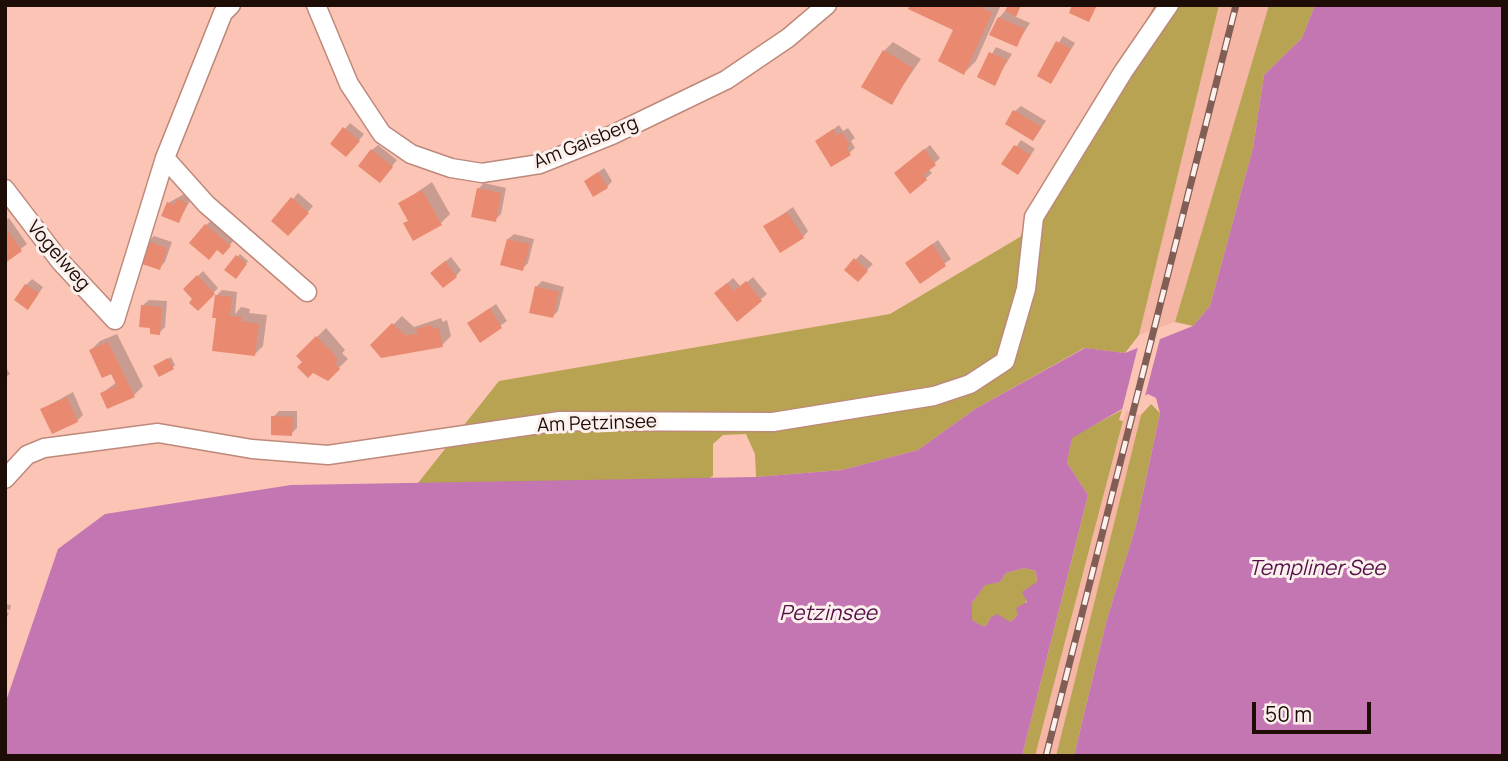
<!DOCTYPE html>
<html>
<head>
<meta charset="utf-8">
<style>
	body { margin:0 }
	#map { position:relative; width:1508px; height:761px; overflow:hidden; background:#fbc4b5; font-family:Manrope,sans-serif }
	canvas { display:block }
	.frame { position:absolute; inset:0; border:7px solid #1e0c07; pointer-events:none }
	.scale { position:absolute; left:1252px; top:702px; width:119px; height:32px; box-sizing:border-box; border:4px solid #1e0c07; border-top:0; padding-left:9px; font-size:21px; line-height:24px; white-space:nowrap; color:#1e0c07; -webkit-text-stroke:5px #fcf0ed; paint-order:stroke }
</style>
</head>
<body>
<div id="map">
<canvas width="1508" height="761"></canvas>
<div class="frame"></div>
<div class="scale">50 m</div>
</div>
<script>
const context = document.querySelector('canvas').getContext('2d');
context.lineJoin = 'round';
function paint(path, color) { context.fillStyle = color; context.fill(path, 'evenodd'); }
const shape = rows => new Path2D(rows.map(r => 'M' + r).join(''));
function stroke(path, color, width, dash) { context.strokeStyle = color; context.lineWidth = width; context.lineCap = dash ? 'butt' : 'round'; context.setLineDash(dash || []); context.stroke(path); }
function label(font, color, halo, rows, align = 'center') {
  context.font = font + ' Manrope,sans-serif'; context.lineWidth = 6; context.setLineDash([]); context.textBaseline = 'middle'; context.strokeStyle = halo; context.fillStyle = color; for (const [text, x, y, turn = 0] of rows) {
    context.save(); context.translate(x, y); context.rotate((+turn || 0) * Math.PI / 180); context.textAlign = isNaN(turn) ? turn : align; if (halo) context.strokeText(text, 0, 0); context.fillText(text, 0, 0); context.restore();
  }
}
paint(shape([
	[1219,5,1269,5,1175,322,1139,335],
	[1126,411,1141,415,1056,756,1035,756]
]), '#f5b6a6');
paint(shape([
	[1155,5,1219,5,1139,335,1125,353,1084,348,975,409,918,450,842,470,756,477,755,454,746,434,723,435,713,444,713,476,658,507,418,483,499,381,890,314,1020,237],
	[1269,5,1315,5,1302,38,1264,75,1253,148,1210,306,1193,326,1175,322],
	[1151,404,1160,413,1136,526,1107,619,1074,756,1056,756,1141,415],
	[1122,410,1119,420,1123,421,1035,756,1022,756,1088,495,1067,463,1072,437],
	[1024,568,1036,571,1037,582,1019,614,1010,622,990,618,987,625,981,626,972,620,972,603,985,584,1000,582,1006,573]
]), '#b7a352');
paint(shape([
	[1315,5,1503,5,1503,756,1074,756,1107,619,1136,526,1160,413,1156,398,1148,394,1072,438,1067,463,1088,495,1022,756,5,756,5,704,58,549,105,514,291,485,756,477,842,470,918,450,975,409,1085,348,1125,353,1193,326,1210,306,1253,148,1264,75,1302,38],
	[1024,568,1036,571,1037,582,1022,592,1027,602,1016,608,1018,615,1010,622,997,614,990,618,987,625,982,626,972,620,972,603,985,585,1000,582,1006,573]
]), '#c376b1');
paint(shape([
	[1161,335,1144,400,1122,410,1139,343]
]), '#fbc4b5');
paint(shape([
	[912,5,1001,5,976,61,964,73,956,29],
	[1010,5,1021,5,1014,16,1030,23,1016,45,999,18],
	[1063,36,1075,43,1051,82,1039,76],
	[893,42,921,59,891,103,884,51],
	[996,47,1012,54,994,83,979,76],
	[1021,106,1046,121,1033,139,1015,111],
	[350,123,364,134,352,149,345,129],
	[839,125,843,131,848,128,855,138,851,141,855,148,849,153,817,142],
	[1021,140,1035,149,1018,173,1004,164],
	[378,145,397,160,385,175,372,150],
	[930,145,940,158,928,169,932,173,911,191,902,168],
	[604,168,612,181,607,187,586,181],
	[432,182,450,214,441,223,410,220,401,203],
	[484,183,506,188,501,214,495,220,478,189],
	[298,193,313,206,294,228,293,199],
	[184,194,192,197,179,221,168,203],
	[793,207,808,231,803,237,765,227],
	[9,218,27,244,5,261,5,221],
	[212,220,235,239,228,247,206,225],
	[514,234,534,239,528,263,522,269,508,239],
	[154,236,172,242,165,262,159,268,148,242],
	[938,240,951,259,920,281,907,263],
	[240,254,248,261,236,276,227,269],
	[861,254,873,264,857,280,846,270],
	[451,257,461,270,456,276,438,267],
	[203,271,218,288,198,309,195,299,185,289],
	[753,277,767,294,738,319,722,288,733,278,741,287],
	[32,279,43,287,33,302,26,285],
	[542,281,564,287,558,311,553,316,536,287],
	[222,290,237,292,235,314,241,307,250,309,249,313,267,315,263,346,254,355,218,317,216,296],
	[149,300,167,301,165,327,159,333,152,327,143,305],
	[496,304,507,321,480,340,469,323],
	[402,316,414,327,441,318,443,322,447,320,451,336,442,345,373,345],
	[326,328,345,350,342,353,348,359,327,379,298,356],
	[117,334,143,386,134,395,102,393,117,382,112,372,91,350,100,341],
	[171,357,175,365,173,367,158,364],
	[5,366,10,374,5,378],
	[73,392,83,415,77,421,42,409],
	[279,411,297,411,297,428,291,434,273,417],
	[5,604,11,605,10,610,5,609],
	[5,612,9,613,5,621]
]), '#0003');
paint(shape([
	[910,5,977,5,992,13,964,75,938,61,953,30,908,9],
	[1008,5,1021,5,1016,17,1005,11],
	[1072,5,1097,5,1089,22,1069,13],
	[998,17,1025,29,1017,47,989,35],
	[1056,41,1071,49,1051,84,1037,76],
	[883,50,913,68,892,105,861,87],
	[989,52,1007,60,995,86,977,77],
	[1013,110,1042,127,1033,141,1005,124],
	[343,127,360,141,346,157,330,144],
	[833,129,837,136,842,132,850,145,846,147,851,155,831,167,815,141],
	[1014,145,1031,155,1018,175,1001,164],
	[371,149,393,167,380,183,358,166],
	[924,149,936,165,923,175,927,180,910,194,894,173],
	[598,172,608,188,593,197,584,181],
	[477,188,501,193,496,222,471,217],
	[422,190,442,225,413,241,403,223,408,221,398,203],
	[291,197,309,213,288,236,271,221],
	[177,199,187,203,179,223,161,216,167,202,174,205],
	[787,212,804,238,780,253,763,226],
	[205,224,231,246,223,255,217,250,209,260,189,243],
	[5,227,22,251,5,263],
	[507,239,530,244,523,271,500,265],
	[147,241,167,248,160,270,139,263],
	[932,244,946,266,920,284,905,263],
	[236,255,247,264,236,279,224,270],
	[854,258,868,271,858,282,844,270],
	[445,261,457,277,443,288,430,273],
	[197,275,215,294,198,311,189,303,192,299,183,289],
	[746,281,762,301,737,322,714,293,727,283,734,291],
	[25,284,39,293,28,310,14,300],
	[535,286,559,292,553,318,529,313],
	[215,295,232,297,230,316,242,317,241,321,259,324,255,356,212,351,216,318,212,318],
	[141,305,162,307,160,335,150,334,150,328,139,327],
	[490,308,502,328,480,343,467,323],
	[392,323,405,335,418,334,416,329,431,325,434,329,439,328,443,347,381,358,370,345],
	[316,336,333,353,338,360,335,363,340,369,328,381,313,373,308,378,297,367,302,362,296,356],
	[108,342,135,397,107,409,100,393,117,386,111,374,102,378,89,350],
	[168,358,174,369,159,377,153,366],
	[67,397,78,422,52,434,40,409],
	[271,416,293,417,292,436,271,435]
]), '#e88970');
const minor = shape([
	[316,5,349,84,382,134,411,154,451,168,482,173,540,164,612,135,726,80,788,38,827,5],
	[165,158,206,204,307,292],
	[5,189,60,261,115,320],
	[115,320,165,158,223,13,231,5],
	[5,479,27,455,44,448,158,433,252,449,328,455,560,421,773,422,934,396,970,384,1005,361,1026,289,1034,217,1123,72,1169,5]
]);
stroke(minor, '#bd897b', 21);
stroke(minor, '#fff', 18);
const rail = shape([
	[1046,756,1236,5]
]);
stroke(rail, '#815e55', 7);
stroke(rail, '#fcf0ed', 4.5, [13]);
label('19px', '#1e0c07', '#fcf0ed', [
	["Am Gaisberg",586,143,-22],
	["Vogelweg",58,256,49],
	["Am Petzinsee",597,424,-2]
]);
label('italic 21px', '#550f4a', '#fcf0ed', [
	["Templiner See",1317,569],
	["Petzinsee",828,614]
]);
</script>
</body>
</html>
